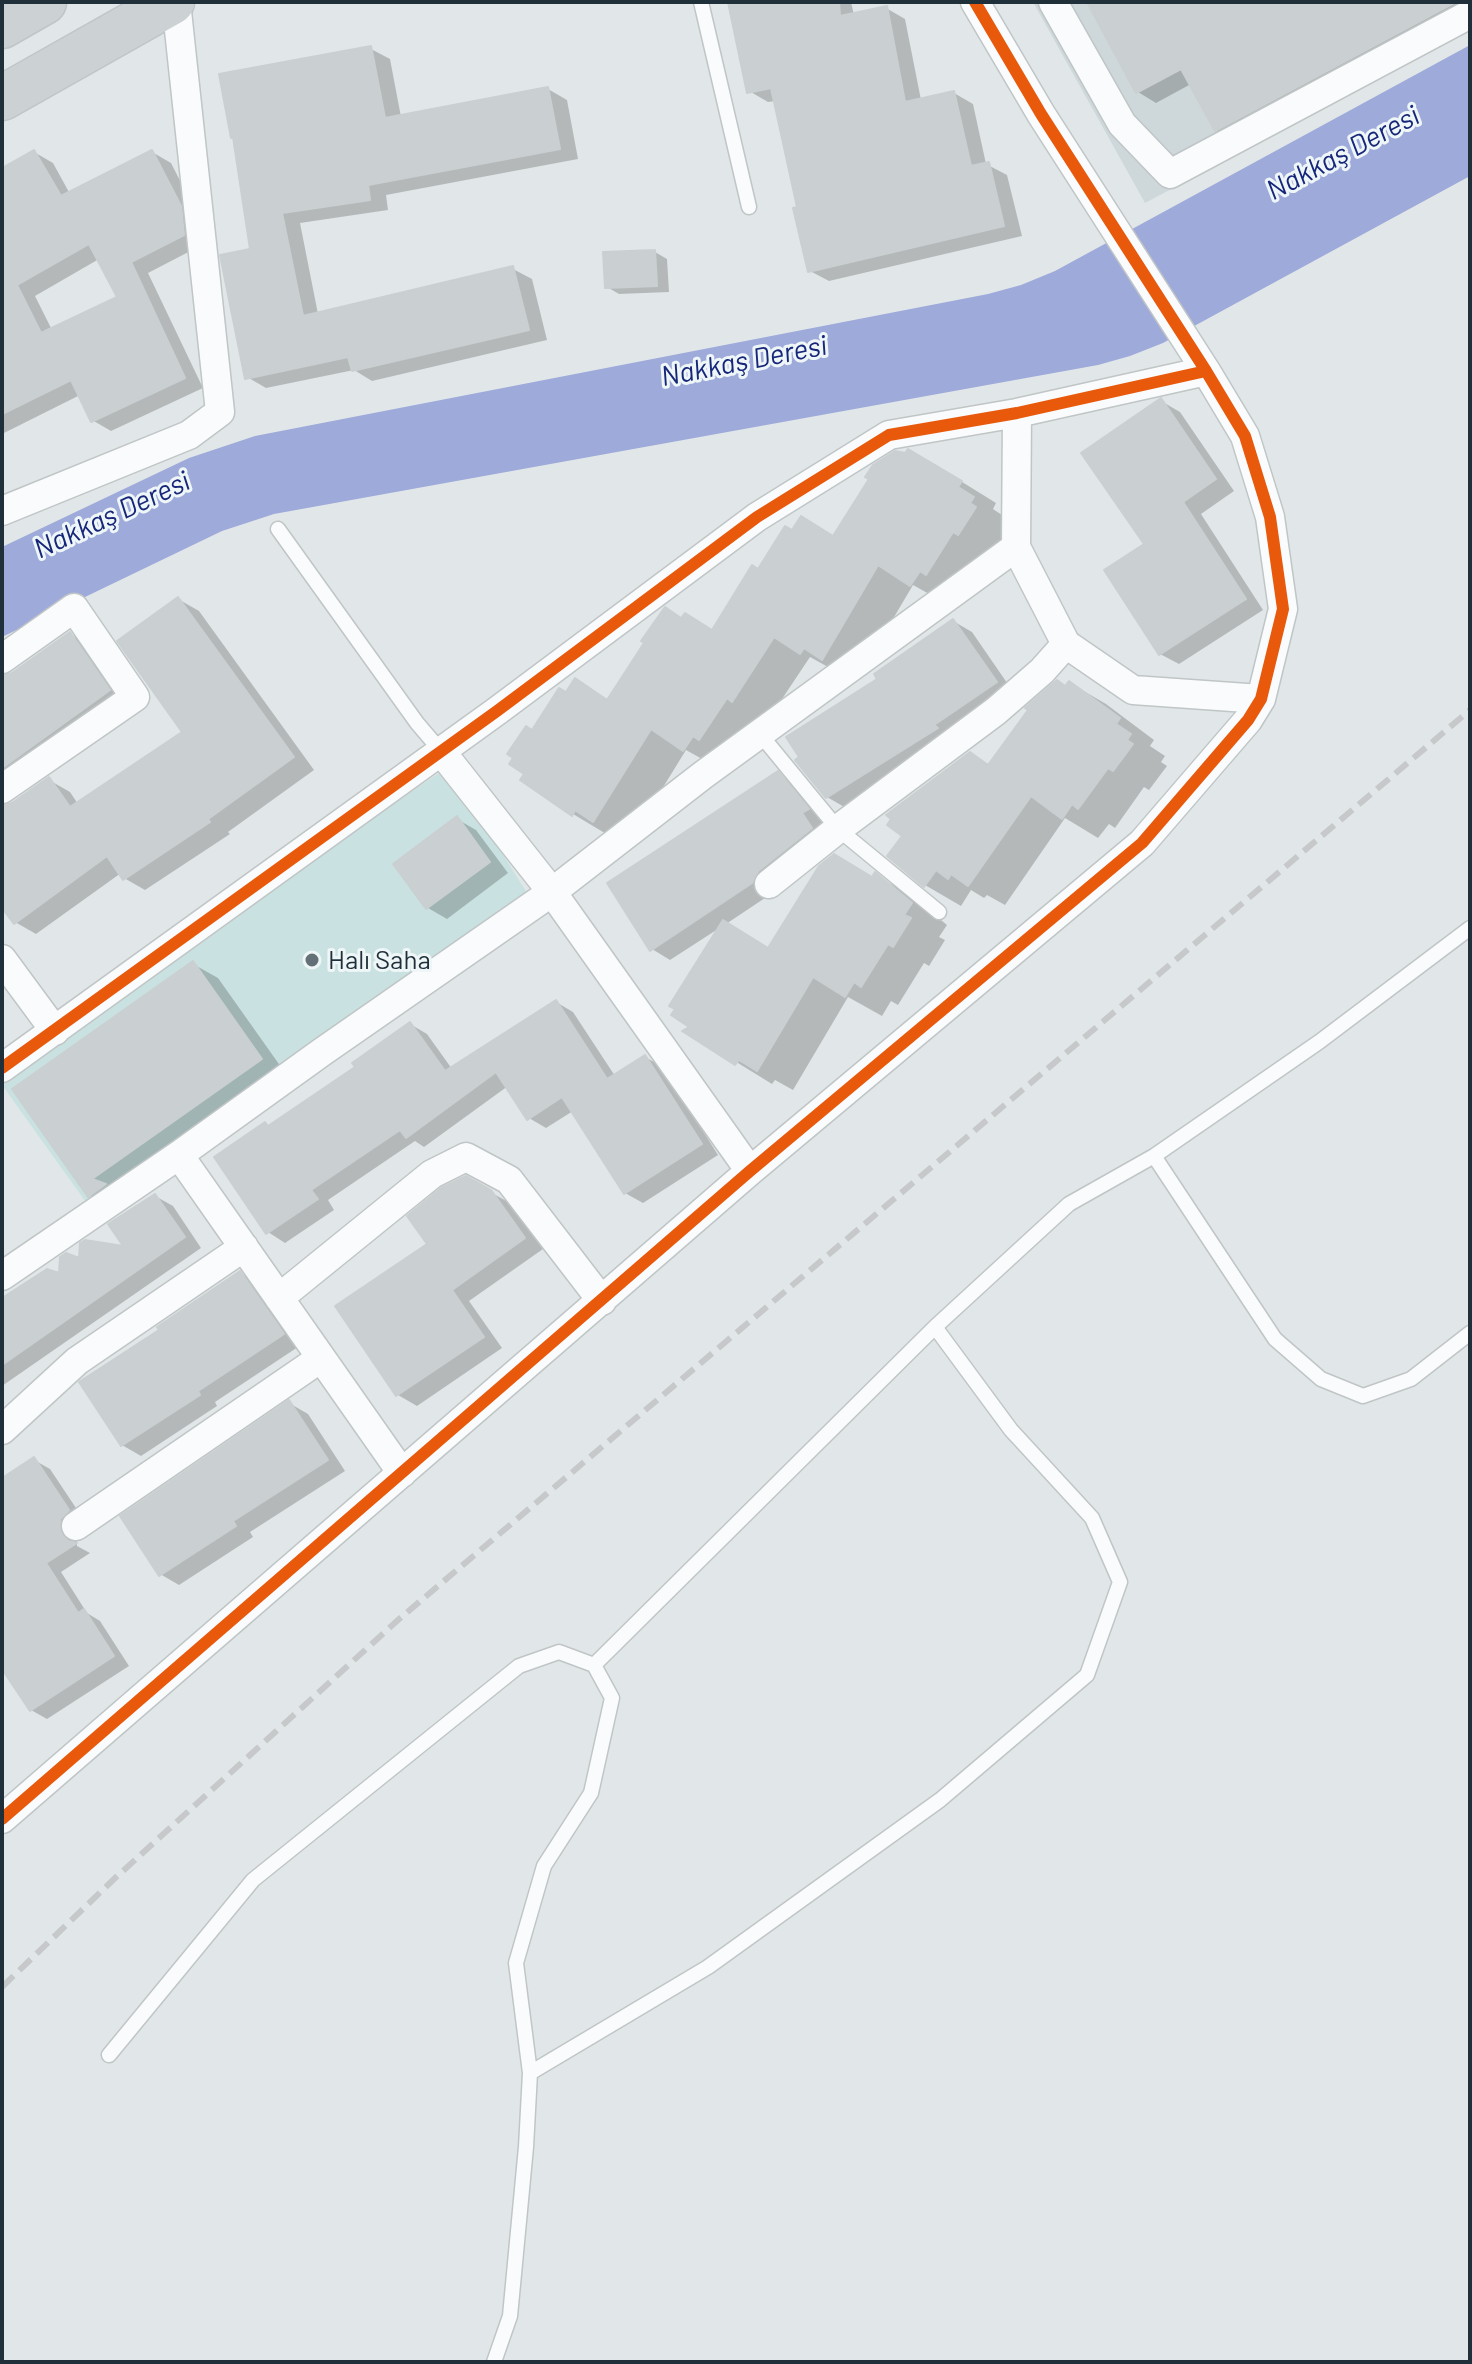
<!DOCTYPE html>
<html>
<head>
<meta charset="utf-8">
<style>
	body { margin:0 }
	#map { position:relative; width:1472px; height:2364px; overflow:hidden; background:#e1e7e8; font-family:Barlow,sans-serif }
	canvas { display:block }
	.frame { position:absolute; inset:0; border:4px solid #1f303b; pointer-events:none }
</style>
</head>
<body>
<div id="map">
<canvas width="1472" height="2364"></canvas>
<div class="frame"></div>
</div>
<script>
const context = document.querySelector('canvas').getContext('2d');
context.lineJoin = 'round';
function paint(path, color) { context.fillStyle = color; context.fill(path, 'evenodd'); }
const shape = rows => new Path2D(rows.map(r => 'M' + r).join(''));
function stroke(path, color, width, dash) { context.strokeStyle = color; context.lineWidth = width; context.lineCap = dash ? 'butt' : 'round'; context.setLineDash(dash || []); context.stroke(path); }
function label(font, color, halo, rows, align = 'center') {
  context.font = font + ' Barlow,sans-serif'; context.lineWidth = 6; context.setLineDash([]); context.textBaseline = 'middle'; context.strokeStyle = halo; context.fillStyle = color; for (const [text, x, y, turn = 0] of rows) {
    context.save(); context.translate(x, y); context.rotate((+turn || 0) * Math.PI / 180); context.textAlign = isNaN(turn) ? turn : align; if (halo) context.strokeText(text, 0, 0); context.fillText(text, 0, 0); context.restore();
  }
}
paint(shape([
	[1033,2,1470,2,1470,31,1145,203]
]), '#ced8da');
paint(shape([
	[448,767,534,904,93,1212,2,1085,51,1045,225,918]
]), '#c9e2e1');
paint(shape([
	[1470,45,1470,176,1163,343,1130,356,1098,365,274,514,222,531,2,637,2,547,189,458,255,436,988,294,1021,285,1055,271]
]), '#9eaada');
paint(shape([
	[731,2,851,2,854,15,886,8,905,19,921,100,954,93,973,104,986,164,1007,175,1022,236,829,281,810,271,776,101,768,102,749,91],
	[1089,2,1470,2,1235,140,1216,130,1191,84,1156,103,1138,92],
	[371,49,390,59,401,117,548,89,567,100,578,159,386,195,388,210,300,223,318,314,513,269,532,279,547,340,372,381,354,370,266,388,247,377,253,251],
	[34,152,53,163,70,194,152,152,171,163,199,218,202,245,148,273,203,388,111,431,92,420,80,395,2,434,2,170],
	[99,259,120,298,52,330,35,296],
	[655,252,667,259,669,292,619,294,607,287],
	[1161,401,1180,412,1234,491,1201,514,1263,610,1179,664,1160,654,1147,544],
	[946,472,996,503,993,509,1008,519,1010,529,994,554,947,604,913,585,858,678,837,672,810,657,768,720,720,769,686,750,630,841,608,835,573,814,526,774,532,732,576,681,609,700,682,620,714,631,759,571,834,538],
	[178,599,199,611,314,770,228,832,230,834,145,890,124,878,121,873,36,934,15,922,2,904,2,677,13,675,70,634,91,646,129,702,8,793,5,803,7,807,49,780,70,792,78,804,184,733],
	[953,621,972,632,1014,693,846,808,827,797,880,680],
	[1070,683,1106,704,1154,740,1150,746,1165,756,1161,762,1167,766,1149,790,1144,787,1115,828,1109,824,1098,838,1065,818,1005,905,987,895,984,898,971,890,961,906,925,885,970,754,990,765],
	[778,774,797,785,826,820,820,824,830,839,771,894,726,924,769,950,875,875,911,895,947,925,939,937,945,940,929,966,924,963,898,1005,891,1001,882,1016,848,997,793,1090,775,1080,772,1084,686,1031,693,1027,721,927,670,960,652,949],
	[457,819,476,830,508,873,447,919,428,908,396,864],
	[193,964,218,978,286,1074,114,1210,89,1195,15,1090],
	[556,1002,573,1012,615,1076,645,1057,663,1067,718,1155,643,1203,625,1193,573,1111,546,1128,529,1118,508,1086,424,1147,415,1141,328,1200,334,1210,285,1243,268,1232,265,1124,270,1127,357,1067,410,1024,427,1034,452,1069],
	[490,1192,510,1203,543,1249,469,1301,502,1348,417,1406,398,1395,338,1307,429,1245],
	[155,1196,173,1206,201,1248,2,1386,2,1305,61,1276,80,1260,127,1249],
	[240,1273,259,1284,301,1345,215,1402,217,1406,141,1456,122,1445,162,1331],
	[289,1403,308,1414,345,1471,250,1532,253,1537,179,1585,160,1574],
	[34,1460,50,1469,84,1520,76,1529,77,1546,90,1553,61,1572,87,1613,100,1621,129,1666,47,1719,31,1710,2,1665,2,1481]
]), '#0003');
const building = shape([
	[728,2,839,2,840,16,887,6,905,102,954,91,971,166,989,162,1004,226,808,272,793,208,797,207,771,88,747,93,728,2],
	[1087,2,1456,2,1215,131,1181,69,1136,93,1087,2],
	[371,46,385,118,548,87,560,149,368,185,370,200,282,213,303,316,513,266,529,330,352,371,348,357,245,379,220,255,250,249,233,137,231,138,219,74,371,46],
	[34,150,61,196,152,150,181,206,184,235,131,262,185,378,91,422,71,380,2,414,2,168,34,150],
	[89,244,117,297,41,333,17,285,89,244],
	[655,250,657,286,605,288,603,252,655,250],
	[1161,398,1216,479,1183,502,1246,599,1159,655,1104,570,1144,544,1081,453,1161,398],
	[908,449,962,481,958,487,974,497,970,503,976,507,958,535,953,532,926,575,920,571,910,586,878,565,822,660,804,648,800,654,774,637,732,702,727,698,699,740,693,736,683,751,651,729,593,822,575,810,572,816,520,780,524,774,509,764,513,758,507,754,526,726,532,730,559,688,566,692,575,678,607,700,644,643,641,641,665,607,681,618,685,613,712,630,752,565,758,569,785,526,792,530,801,516,833,536,869,479,865,477,873,465,895,451,905,453,908,449],
	[178,597,294,757,208,819,210,822,123,880,107,856,14,924,2,908,2,806,12,803,49,777,70,807,182,732,117,641,178,597],
	[953,619,997,682,934,725,938,728,826,798,795,760,799,757,786,737,877,679,874,674,953,619],
	[70,632,110,690,2,768,2,676,12,673,70,632],
	[1057,680,1065,686,1069,681,1120,718,1116,724,1131,734,1127,740,1133,744,1113,771,1108,768,1078,809,1072,804,1062,819,1031,796,968,886,951,874,948,879,936,870,924,887,887,856,902,836,887,825,891,819,886,815,970,752,988,765,1028,710,1025,708,1057,680],
	[778,771,809,809,802,813,812,828,758,871,752,883,650,951,607,883,778,771],
	[457,816,490,862,426,909,393,864,457,816],
	[834,854,872,877,875,872,912,903,904,915,911,918,893,947,888,944,861,987,854,982,845,997,813,977,757,1071,739,1060,735,1065,682,1031,689,1027,671,1015,675,1009,669,1006,723,920,768,948,819,866,834,854],
	[193,961,262,1059,92,1179,106,1184,88,1197,12,1089,193,961],
	[556,1000,607,1079,645,1055,702,1144,624,1194,562,1097,527,1120,496,1072,406,1138,400,1130,311,1190,318,1199,266,1234,214,1157,265,1122,268,1126,355,1067,352,1063,410,1022,445,1071,556,1000],
	[466,1176,491,1190,525,1238,452,1290,484,1337,396,1396,335,1306,427,1244,407,1216,441,1188,466,1176],
	[155,1194,185,1237,2,1365,2,1298,47,1269,59,1273,60,1257,66,1253,79,1258,80,1243,85,1240,123,1246,108,1224,155,1194],
	[240,1271,284,1334,198,1391,200,1395,121,1446,79,1382,159,1330,157,1327,240,1271],
	[289,1400,328,1460,233,1521,236,1526,159,1576,120,1516,289,1400],
	[34,1457,69,1510,60,1519,62,1535,68,1541,77,1543,46,1563,78,1613,84,1609,114,1656,30,1711,2,1669,2,1478,34,1457]
]);
paint(building, '#cacfd1');
stroke(building, '#cacfd1', 2);
const service = shape([
	[701,2,749,207],
	[278,529,417,723,440,750],
	[760,734,838,829,939,912],
	[1154,1156,1275,1339,1321,1379,1363,1396,1411,1379,1470,1333],
	[594,1665,935,1327,1069,1204,1154,1156,1319,1042,1470,928],
	[109,2055,253,1880,519,1666,559,1652,594,1665,612,1698,591,1793,544,1866,516,1963,530,2073,526,2147,510,2316,494,2362],
	[530,2073,708,1967,940,1800,1087,1675,1120,1582,1092,1518,1011,1430,935,1327]
]);
const minor = shape([
	[1053,2,1122,124,1170,174,1470,14],
	[1017,413,1016,547,1066,644,1133,690,1261,699],
	[2,511,189,435,220,412,176,2],
	[2,659,74,608,135,697,2,789],
	[440,750,552,892,750,1171],
	[769,884,838,829,996,711,1042,671,1066,644],
	[2,959,55,1031],
	[2,1068,497,711,757,517,889,435,1017,413,1206,371],
	[179,1155,402,1473],
	[2,1276,179,1155,322,1052,552,892,703,775,1016,547],
	[279,1298,432,1174,466,1157,509,1180,602,1301],
	[2,1430,77,1361,244,1247],
	[76,1526,321,1358],
	[2,1819,750,1171,1142,843,1248,720,1261,699,1283,609,1270,517,1245,436,1206,371,1041,114,975,2]
]);
const primary = shape([
	[2,26,44,2],
	[2,98,172,2]
]);
stroke(service, '#c0c5c6', 17);
stroke(minor, '#c0c5c6', 31);
stroke(primary, '#bfc5c8', 47);
stroke(service, '#fafbfc', 14);
stroke(minor, '#fafbfc', 28);
stroke(primary, '#ccd1d4', 44);
stroke(shape([
	[2,1987,113,1880,398,1620,1470,710]
]), '#c6c8ca', 6, [16, 8]);
stroke(shape([
	[2,1068,497,711,757,517,889,435,1017,413,1206,371],
	[2,1819,750,1171,1142,843,1248,720,1261,699,1283,609,1270,517,1245,436,1206,371,1041,114,975,2]
]), '#e8590c', 12);
for (const [x, y, r, color] of [
	[312,960,8,"#637078"]
]) { const dot = new Path2D(); dot.arc(x, y, r, 0, 2 * Math.PI); context.fillStyle = color; context.fill(dot); stroke(dot, '#eff6f7', 3); }
label('26px', '#1f303b', '#eff6f7', [
	["Halı Saha",328,960]
], 'left');
label('italic 28px', '#16267a', '#eff6f7', [
	["Nakkaş Deresi",1343,153,-28],
	["Nakkaş Deresi",744,361,-11],
	["Nakkaş Deresi",112,515,-25]
]);
</script>
</body>
</html>
